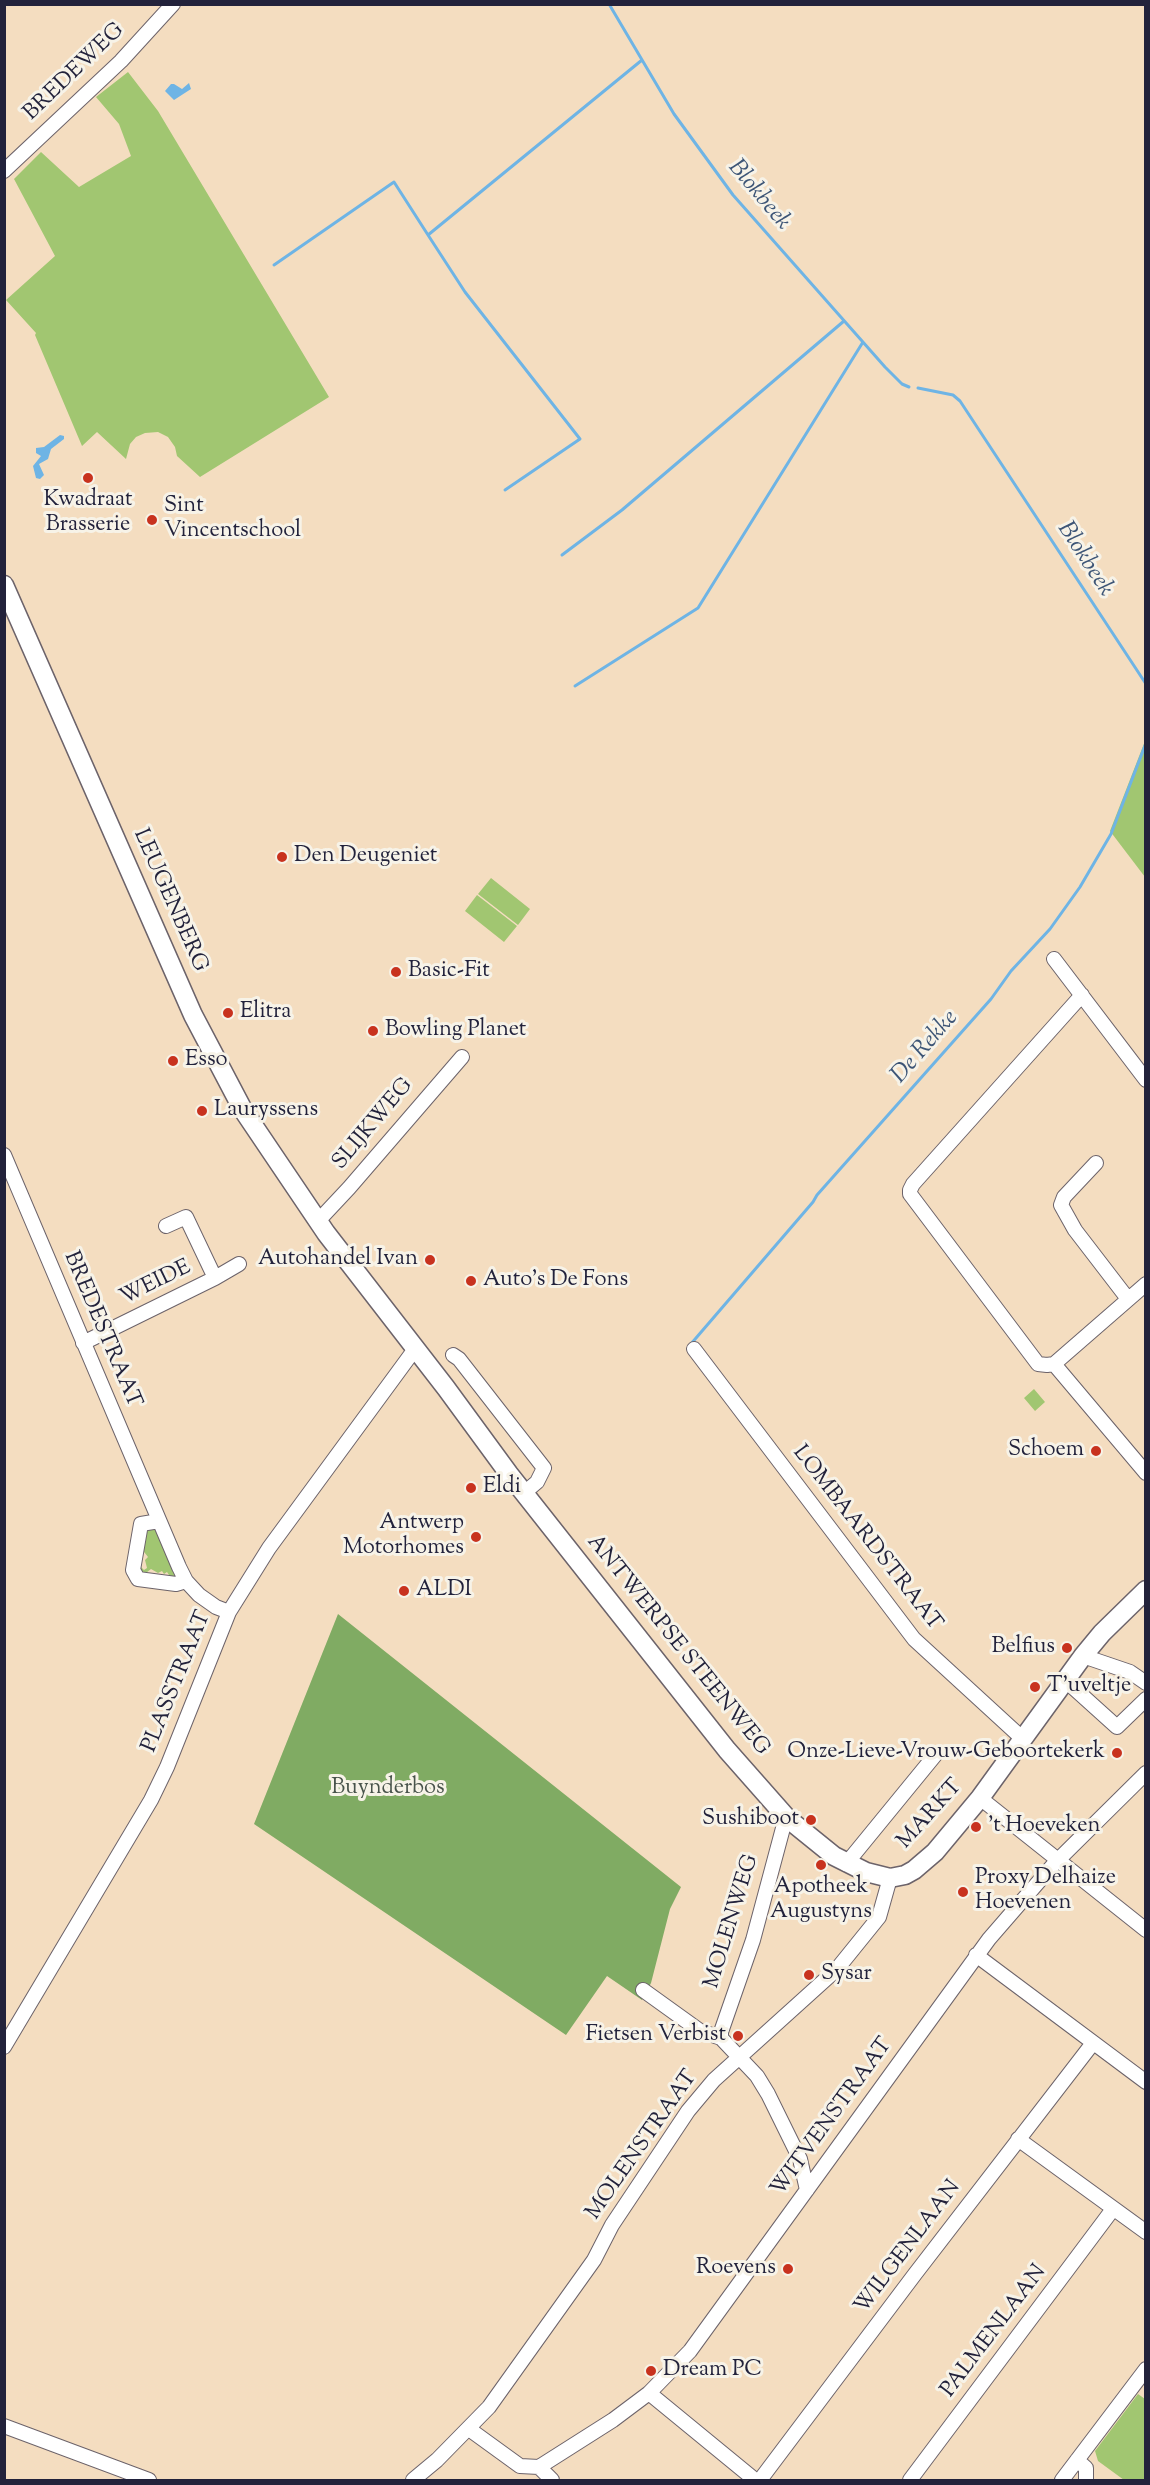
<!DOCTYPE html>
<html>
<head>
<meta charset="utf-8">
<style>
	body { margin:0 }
	#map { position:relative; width:1150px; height:2485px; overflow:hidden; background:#f4ddc0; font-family:"Sorts Mill Goudy",serif }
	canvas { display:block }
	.frame { position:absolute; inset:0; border:6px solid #22223b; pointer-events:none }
</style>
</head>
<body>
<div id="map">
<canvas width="1150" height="2485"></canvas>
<div class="frame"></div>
</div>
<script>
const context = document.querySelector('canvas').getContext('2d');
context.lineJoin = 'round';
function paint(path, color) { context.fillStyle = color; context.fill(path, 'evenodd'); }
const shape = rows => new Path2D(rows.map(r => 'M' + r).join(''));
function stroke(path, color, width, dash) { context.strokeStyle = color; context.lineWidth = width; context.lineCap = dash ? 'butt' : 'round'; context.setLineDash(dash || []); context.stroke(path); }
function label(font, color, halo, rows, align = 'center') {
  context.font = font + ' "Sorts Mill Goudy",serif'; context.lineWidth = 6; context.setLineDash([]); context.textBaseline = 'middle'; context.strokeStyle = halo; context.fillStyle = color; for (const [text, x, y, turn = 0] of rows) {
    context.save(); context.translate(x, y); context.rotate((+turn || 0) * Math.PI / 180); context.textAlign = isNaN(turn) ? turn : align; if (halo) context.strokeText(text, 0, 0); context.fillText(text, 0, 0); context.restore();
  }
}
paint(shape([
	[128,72,158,111,329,397,200,477,177,456,175,447,168,437,158,432,145,433,136,437,130,444,126,459,97,432,82,446,35,335,36,333,6,300,55,256,14,179,41,152,79,187,131,156,119,124,96,97],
	[1145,741,1146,877,1145,877,1110,831],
	[491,878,530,909,518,925,478,894],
	[477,895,517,926,504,942,465,911],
	[1034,1389,1045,1402,1035,1411,1024,1398],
	[155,1527,177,1576,176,1579,164,1578,169,1575,167,1572,164,1574,162,1571,158,1573,151,1569,142,1576,138,1571,139,1565,144,1570,147,1568,145,1560,148,1557,141,1548,143,1530],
	[1138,2394,1145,2399,1145,2480,1124,2480,1098,2461,1095,2451]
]), '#a1c671');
paint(shape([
	[338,1614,681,1887,670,1909,651,1983,642,2000,607,1976,566,2035,254,1824]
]), '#80ab63');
paint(shape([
	[189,83,191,89,174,100,165,91,171,84,174,84,182,89],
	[60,435,64,436,64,439,51,449,48,459,39,464,44,475,40,479,36,478,33,466,41,456,36,453,36,448,44,447]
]), '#6eb4e5');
stroke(shape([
	[609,4,674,114,733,195,885,367,902,384,909,387],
	[428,235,465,292,580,439,505,490],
	[274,265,394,182,428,235,642,60],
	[918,388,953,395,960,401,1146,684],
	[562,555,622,510,844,321],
	[575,686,698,608,863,342],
	[690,1345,813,1202,817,1195,991,999,1011,971,1050,929,1080,887,1111,834,1146,743]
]), '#6eb4e5', 3);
const minor = shape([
	[4,171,121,61,173,4],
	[1054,959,1146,1080],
	[4,1155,179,1567,186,1581,199,1595,216,1607,229,1612],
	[1096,1163,1064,1197,1061,1205,1075,1230,1128,1299],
	[319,1220,349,1188,462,1057],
	[166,1226,186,1217,215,1278],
	[83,1343,215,1278,239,1264],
	[694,1349,914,1639,1023,1739],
	[453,1355,459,1359,544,1468,537,1482,524,1493],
	[1054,1364,1047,1365,1038,1364,910,1194,910,1190,913,1184,1082,995],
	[1054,1364,1146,1473],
	[1054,1364,1146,1284],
	[159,1521,141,1524,133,1570,138,1579,176,1584,186,1581],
	[1083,1656,1130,1672,1146,1683],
	[1066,1681,1117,1727,1146,1699],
	[980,1798,1146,1930],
	[787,1818,783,1828,753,1940,721,2032,721,2038,757,2076,768,2094,800,2159,807,2190],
	[846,1864,936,1754],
	[976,1955,1146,2082],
	[643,1990,700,2031,721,2038],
	[4,2047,151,1800,167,1767,229,1612,269,1548,415,1349],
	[1018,2139,1146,2232],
	[649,2393,755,2480],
	[4,2426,149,2480],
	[469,2429,520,2466,539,2467,613,2420,649,2393,690,2351,989,1939,1054,1864,1146,1773],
	[1077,2460,1086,2468,1086,2480],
	[539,2467,552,2480],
	[413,2480,437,2460,489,2407,594,2260,612,2225,688,2111,714,2080,837,1969,879,1917,890,1878],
	[760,2480,915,2274,1093,2043],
	[910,2480,1113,2209],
	[1062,2480,1146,2369]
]);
const major = shape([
	[4,585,193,1015,243,1110,326,1233,446,1388,509,1474,727,1750,787,1818,834,1856,866,1872,890,1878,905,1875,914,1870,935,1852,980,1798,1083,1656,1102,1633,1146,1590]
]);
stroke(minor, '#6c636a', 16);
stroke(major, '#6c636a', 21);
stroke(minor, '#fff', 14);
stroke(major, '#fff', 18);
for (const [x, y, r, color] of [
	[88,478,6,"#c8321e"],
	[152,520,6,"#c8321e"],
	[282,857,6,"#c8321e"],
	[396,972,6,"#c8321e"],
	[228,1013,6,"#c8321e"],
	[373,1031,6,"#c8321e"],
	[173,1061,6,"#c8321e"],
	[202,1111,6,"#c8321e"],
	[430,1260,6,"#c8321e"],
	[471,1281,6,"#c8321e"],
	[1096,1451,6,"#c8321e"],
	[471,1488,6,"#c8321e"],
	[476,1537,6,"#c8321e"],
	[404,1591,6,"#c8321e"],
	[1067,1648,6,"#c8321e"],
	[1035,1687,6,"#c8321e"],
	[1117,1753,6,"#c8321e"],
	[811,1820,6,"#c8321e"],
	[976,1827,6,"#c8321e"],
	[821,1865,6,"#c8321e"],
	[963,1892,6,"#c8321e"],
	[809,1975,6,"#c8321e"],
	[738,2036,6,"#c8321e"],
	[788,2269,6,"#c8321e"],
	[651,2371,6,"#c8321e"]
]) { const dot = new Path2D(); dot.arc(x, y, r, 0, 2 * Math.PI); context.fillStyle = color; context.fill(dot); stroke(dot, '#f7f3e8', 2); }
label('22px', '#22223b', '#f7f3e8', [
	["BREDEWEG",75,73,-44],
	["LEUGENBERG",169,901,66],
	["SLIJKWEG",374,1125,-50],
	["WEIDE",156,1284,-26],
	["BREDESTRAAT",101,1330,67],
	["LOMBAARDSTRAAT",866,1539,52],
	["ANTWERPSE STEENWEG",677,1646,51],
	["PLASSTRAAT",178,1682,-68],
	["MARKT",931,1815,-48],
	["MOLENWEG",733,1922,-73],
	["WITVENSTRAAT",833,2118,-54],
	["MOLENSTRAAT",643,2146,-55],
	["WILGENLAAN",909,2248,-53],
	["PALMENLAAN",995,2332,-53]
]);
label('22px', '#22223b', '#f7f3e8', [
	["Kwadraat",88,501,"center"],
	["Brasserie",88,526,"center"],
	["Sint",164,507],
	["Vincentschool",164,532],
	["Den Deugeniet",294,857],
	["Basic-Fit",408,972],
	["Elitra",240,1013],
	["Bowling Planet",385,1031],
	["Esso",185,1061],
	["Lauryssens",214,1111],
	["Autohandel Ivan",418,1260,"right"],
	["Auto's De Fons",483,1281],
	["Schoem",1084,1451,"right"],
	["Eldi",483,1488],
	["Antwerp",464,1524,"right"],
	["Motorhomes",464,1549,"right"],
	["ALDI",416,1591],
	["Belfius",1055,1648,"right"],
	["T'uveltje",1047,1687],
	["Onze-Lieve-Vrouw-Geboortekerk",1105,1753,"right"],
	["Sushiboot",799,1820,"right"],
	["'t Hoeveken",988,1827],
	["Proxy Delhaize",975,1879],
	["Hoevenen",975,1904],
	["Apotheek",821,1888,"center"],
	["Augustyns",821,1913,"center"],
	["Sysar",821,1975],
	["Fietsen Verbist",726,2036,"right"],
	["Roevens",776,2269,"right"],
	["Dream PC",663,2371]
], 'left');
label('22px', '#48534b', '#f7f3e8', [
	["Buynderbos",388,1789]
]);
label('italic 24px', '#3d5576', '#f7f3e8', [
	["Blokbeek",758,196,50],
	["Blokbeek",1084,560,57],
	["De Rekke",926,1048,-49]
]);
</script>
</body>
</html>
